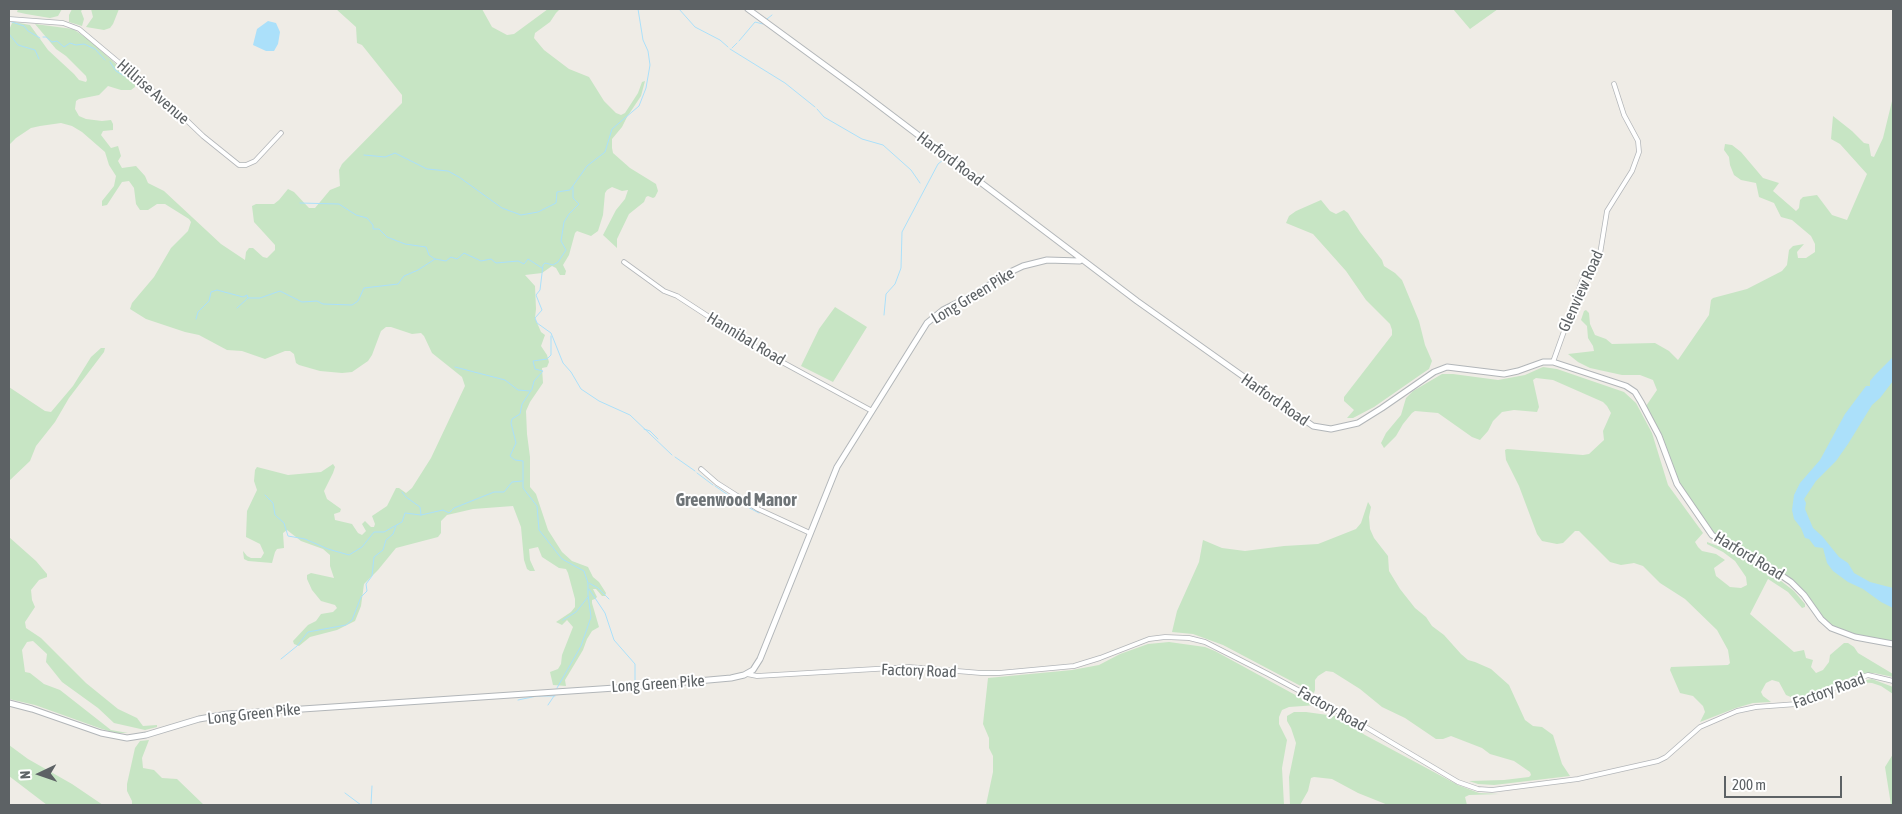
<!DOCTYPE html>
<html>
<head>
<meta charset="utf-8">
<style>
	body { margin:0 }
	#map { position:relative; width:1902px; height:814px; overflow:hidden; background:#efece6; font-family:"Asap Condensed",sans-serif }
	canvas { display:block }
	.frame { position:absolute; inset:0; border:10px solid #5d6265; pointer-events:none }
	.north { position:absolute; left:15px; top:749px; width:50px; height:50px; -webkit-text-stroke:4px #fff; paint-order:stroke; rotate:267deg; font-size:14px; font-weight:700; line-height:20px; text-align:center; color:#5d6265 }
	.north::after { content:''; display:block; margin:auto; width:18px; height:22px; background:#5d6265; clip-path:polygon(50% 0,100% 100%,50% 72%,0 100%) }
	.scale { position:absolute; left:1724px; top:776px; width:118px; height:22px; box-sizing:border-box; border:2px solid #5d6265; border-top:0; padding-left:6px; font-size:15px; line-height:18px; white-space:nowrap; color:#5d6265; -webkit-text-stroke:4px #fff; paint-order:stroke }
</style>
</head>
<body>
<div id="map">
<canvas width="1902" height="814"></canvas>
<div class="frame"></div>
<div class="north">N</div>
<div class="scale">200 m</div>
</div>
<script>
const context = document.querySelector('canvas').getContext('2d');
context.lineJoin = 'round';
function paint(path, color) { context.fillStyle = color; context.fill(path, 'evenodd'); }
const shape = rows => new Path2D(rows.map(r => 'M' + r).join(''));
function stroke(path, color, width, dash) { context.strokeStyle = color; context.lineWidth = width; context.lineCap = dash ? 'butt' : 'round'; context.setLineDash(dash || []); context.stroke(path); }
function label(font, color, halo, rows, align = 'center') {
  context.font = font + ' "Asap Condensed",sans-serif'; context.lineWidth = 4; context.setLineDash([]); context.textBaseline = 'middle'; context.strokeStyle = halo; context.fillStyle = color; for (const [text, x, y, turn = 0] of rows) {
    context.save(); context.translate(x, y); context.rotate((+turn || 0) * Math.PI / 180); context.textAlign = isNaN(turn) ? turn : align; if (halo) context.strokeText(text, 0, 0); context.fillText(text, 0, 0); context.restore();
  }
}
paint(shape([
	[18,9,62,9,58,16,50,18,26,14,17,12],
	[72,9,83,9,81,11,84,19,82,26,69,22,69,15],
	[91,9,119,9,113,24,110,28,104,30,86,27,93,17],
	[336,9,482,9,492,27,507,35,514,34,548,9,560,9,556,13,550,22,535,33,534,38,544,50,569,69,589,77,604,101,616,113,621,115,625,113,638,93,642,82,645,81,641,96,627,117,622,127,612,139,612,148,613,153,630,168,656,184,658,191,655,197,653,198,648,196,646,197,644,202,629,214,617,239,617,248,603,235,616,210,625,199,628,190,622,191,612,187,607,190,605,193,603,215,598,231,591,236,577,231,575,233,569,255,563,265,566,271,565,275,560,275,556,268,552,266,542,273,525,275,535,286,536,309,535,318,541,332,545,335,541,346,547,355,549,362,547,367,542,368,543,383,530,402,526,411,527,434,530,457,530,487,536,494,548,530,562,552,572,561,588,567,593,577,599,582,606,593,605,596,602,596,596,589,593,589,597,597,595,599,592,600,592,603,599,627,592,631,587,639,583,650,565,680,566,686,553,685,550,672,558,669,561,664,562,655,573,627,567,620,562,625,556,622,571,612,575,607,575,599,568,573,566,569,559,568,542,557,538,547,529,549,530,560,535,571,530,571,527,569,524,560,521,527,513,506,473,509,447,515,441,521,441,533,438,537,396,548,378,570,364,584,361,606,355,621,337,630,310,637,299,646,294,644,293,641,308,625,316,621,321,614,333,612,337,608,335,605,321,601,312,590,307,579,307,575,311,573,334,578,330,566,330,555,323,549,301,541,287,530,283,533,284,548,277,549,275,552,272,563,248,561,244,559,243,551,247,556,251,558,261,558,264,553,260,544,246,537,247,511,257,490,254,481,255,470,257,467,288,475,321,472,333,464,335,467,333,473,324,491,327,499,341,509,340,512,334,514,335,520,352,524,358,533,362,535,366,531,362,524,365,521,371,527,374,527,375,524,372,516,387,506,396,488,399,488,406,493,412,488,431,458,465,386,462,377,432,353,424,336,421,333,412,334,391,327,386,327,381,331,372,355,368,361,352,372,342,373,320,371,299,365,296,363,294,354,290,351,285,351,265,359,242,351,227,350,199,335,185,332,146,319,130,309,132,303,154,277,171,248,188,231,191,222,189,219,165,204,157,204,148,210,140,210,136,204,134,188,129,181,122,182,107,205,102,206,102,201,114,186,116,176,109,165,105,152,82,132,72,126,61,123,40,126,31,128,16,138,9,145,9,30,12,23,14,22,30,25,48,50,74,74,79,80,86,82,87,80,86,76,66,56,56,49,35,24,73,29,88,39,136,82,135,87,131,90,121,90,108,86,99,95,79,99,76,101,75,109,79,116,86,119,102,121,111,120,113,124,113,130,103,131,101,135,111,148,118,146,121,156,118,161,122,168,136,166,145,176,148,183,164,191,221,244,245,260,246,252,249,248,253,248,263,257,267,258,275,250,275,245,254,222,252,206,256,204,274,204,279,200,288,189,294,192,309,208,315,208,330,190,340,186,339,170,342,164,402,103,402,95,362,45,357,43,356,27],
	[1453,9,1498,9,1470,29],
	[1893,97,1893,642,1852,634,1834,627,1825,620,1811,600,1796,583,1771,565,1717,536,1711,531,1679,483,1657,427,1646,406,1657,390,1653,380,1640,375,1622,375,1590,368,1578,362,1568,354,1594,351,1593,346,1588,338,1587,326,1581,320,1584,311,1586,310,1589,313,1590,324,1595,335,1606,339,1612,344,1655,343,1669,351,1678,360,1709,315,1711,300,1713,298,1747,289,1782,271,1787,265,1789,250,1793,246,1804,244,1797,252,1798,258,1806,258,1815,252,1815,244,1811,236,1792,220,1781,217,1774,203,1759,197,1756,183,1741,180,1734,175,1730,165,1729,157,1724,150,1725,144,1732,145,1741,152,1763,178,1779,183,1773,191,1796,211,1799,208,1800,200,1803,197,1817,195,1832,215,1847,220,1867,174,1840,144,1831,139,1833,116,1852,131,1864,143,1869,144,1871,156,1874,157,1883,138],
	[1321,200,1330,211,1336,214,1344,210,1348,213,1360,232,1382,260,1384,266,1395,273,1402,280,1419,321,1425,345,1432,361,1429,369,1423,373,1374,407,1353,418,1347,418,1354,410,1344,401,1344,397,1392,335,1392,330,1390,324,1366,300,1346,271,1313,234,1286,223,1289,216,1296,211],
	[835,307,867,327,833,382,801,366,819,329],
	[101,348,105,348,104,352,69,398,55,422,36,446,30,461,9,481,9,387,45,411,51,412,73,386,91,357],
	[1543,367,1557,369,1624,392,1636,403,1652,433,1668,485,1703,533,1695,542,1698,547,1702,551,1716,554,1725,560,1714,568,1716,576,1730,587,1741,588,1747,585,1746,577,1735,561,1723,552,1707,544,1707,542,1729,550,1772,574,1794,591,1805,604,1805,607,1802,608,1788,592,1768,579,1750,614,1794,652,1804,650,1806,658,1813,660,1811,667,1816,673,1823,670,1829,662,1830,655,1844,643,1848,643,1854,647,1858,653,1893,674,1893,677,1874,673,1866,673,1854,676,1798,700,1786,695,1779,682,1772,680,1766,683,1761,692,1763,696,1771,702,1753,703,1736,708,1700,722,1705,712,1703,706,1693,696,1680,693,1670,670,1671,667,1728,665,1730,663,1728,650,1717,630,1685,599,1660,583,1643,566,1634,563,1621,565,1610,562,1579,531,1575,531,1563,543,1557,544,1542,541,1537,534,1519,486,1506,460,1505,450,1507,449,1583,455,1589,454,1604,440,1603,431,1611,413,1607,406,1603,402,1553,380,1536,378,1533,380,1539,407,1537,412,1514,410,1502,412,1493,421,1488,431,1480,440,1472,437,1438,413,1415,411,1412,413,1403,424,1396,436,1384,448,1381,443,1386,433,1401,415,1406,398,1413,391,1442,374,1453,374,1498,380,1525,375],
	[1368,502,1371,507,1369,517,1370,529,1374,538,1388,556,1389,571,1400,589,1415,608,1426,617,1432,626,1444,635,1461,654,1468,660,1475,662,1491,669,1509,685,1525,720,1533,726,1542,727,1553,735,1562,764,1570,776,1494,785,1478,784,1469,781,1504,780,1529,777,1531,775,1530,772,1514,761,1490,754,1482,748,1451,736,1443,739,1436,739,1405,718,1382,707,1360,689,1333,672,1326,671,1318,676,1315,680,1315,690,1314,693,1223,645,1193,634,1172,632,1177,611,1199,562,1203,540,1222,548,1245,551,1284,546,1318,544,1356,529,1361,523],
	[9,537,36,561,47,574,47,577,39,580,31,590,32,600,35,607,25,622,26,628,41,638,86,683,118,709,137,718,143,726,157,725,157,727,145,730,114,723,98,708,62,682,46,662,47,654,33,641,27,642,22,650,25,672,30,673,44,684,60,690,111,730,128,733,115,733,102,729,35,705,9,699],
	[1169,642,1205,647,1215,651,1299,697,1317,705,1289,707,1282,710,1279,717,1279,724,1287,740,1282,768,1284,805,986,805,993,772,993,756,989,748,989,738,983,724,988,678,1072,670,1099,665,1120,654,1148,644],
	[1872,679,1893,687,1893,694,1881,686,1872,683,1856,682],
	[1294,712,1306,712,1335,716,1365,735,1458,785,1479,793,1500,794,1469,795,1465,797,1467,805,1388,805,1358,793,1332,779,1314,777,1311,778,1308,791,1300,805,1290,805,1289,777,1296,743,1291,728,1287,721,1287,716],
	[149,740,142,758,143,768,154,770,162,778,177,779,204,805,132,805,132,801,127,791,127,784,135,748,140,741],
	[9,745,28,759,72,784,103,805,47,805,9,776],
	[1893,754,1893,805,1891,805,1885,767]
]), '#c7e5c4');
paint(shape([
	[268,21,276,23,280,32,278,44,274,51,266,51,253,45,257,29],
	[1893,357,1893,381,1880,398,1872,405,1848,444,1836,461,1816,481,1804,499,1806,503,1805,509,1813,528,1822,536,1839,557,1848,563,1854,573,1870,582,1893,588,1893,608,1881,602,1863,589,1848,582,1833,571,1827,563,1823,548,1815,547,1809,539,1805,538,1801,528,1794,519,1792,510,1794,495,1800,483,1820,460,1845,414,1866,386,1870,386,1870,381,1875,375]
]), '#abe0fa');
stroke(shape([
	[679,9,695,27,720,40,728,47],
	[767,19,772,15],
	[9,21,24,26,28,31,40,38],
	[9,21,9,27],
	[9,34,18,45,35,50,39,59],
	[43,37,46,37,52,42,57,41,64,47,70,43,76,45,84,44,95,49,105,60],
	[739,41,755,22,763,24],
	[732,48,737,43],
	[730,49,785,83,815,107],
	[110,62,116,71,133,81],
	[817,109,824,117,862,139,883,145,911,170,920,183],
	[364,155,385,157,395,153,427,169,448,171,459,177,502,208,521,215,538,212,556,203,557,192,570,190,587,166,605,152,612,129,639,106,646,88,650,65,648,51,643,40,638,9],
	[955,160,957,157],
	[573,187,573,198,579,204,569,214,564,222,561,241,566,250,558,262,553,265,545,263,543,265,540,290,536,295,542,310,535,318,537,323,551,333,563,363,571,372,581,389,599,401,630,415,672,455],
	[300,203,339,204,356,215,367,218,373,225,373,229,379,229,387,237,405,244,426,247,429,255,435,259,446,261,451,257,457,259,464,253,481,261,491,259,496,263,518,261,524,264,528,259,542,268],
	[237,308,248,298],
	[884,315,886,294,895,284,901,268,902,232,938,164,943,160,951,165],
	[196,319,198,312,209,301,211,292,217,290,243,297,247,295,248,298,260,298,280,291,302,302,317,301,323,304,352,305,358,301,364,288,398,284,404,276,418,270,435,259],
	[551,336,551,355,547,359,533,361,535,369,543,371,534,381,532,389,522,404,520,414,512,419,511,423,516,443,510,456,515,460,523,461,523,488,537,506,539,530,562,559,584,571,588,583,588,595,591,617,581,646,557,688],
	[455,367,505,380,518,390,530,391],
	[644,429,650,431,658,439],
	[675,457,695,471],
	[697,473,713,485],
	[715,486,737,501],
	[402,492,406,497,420,507,421,515],
	[265,495,273,503,275,515,284,523,288,536,305,539,328,549,349,555,362,547,374,532,384,532,402,522,405,513,421,515,443,510,449,513,454,508,494,492,504,492,512,482,522,481],
	[742,504,759,513],
	[589,583,598,588,609,599],
	[589,589,605,613,614,640,635,664,635,683],
	[563,620,576,612,588,597],
	[281,659,297,646,308,632,346,625,352,620,361,597,367,591,366,584,372,576,374,557,383,550,386,540,393,534,396,526],
	[518,700,537,696,555,696],
	[548,705,554,696],
	[345,793,361,805],
	[371,805,372,786]
]), '#abe0fa', 1);
const street = shape([
	[9,19,63,23,79,29,178,112,203,136,239,165,246,165,255,161,281,133],
	[624,262,664,291,677,296,760,350,872,411],
	[1553,362,1582,281,1596,262,1600,254,1607,211,1632,171,1639,152,1638,141,1624,115,1614,84],
	[701,469,717,483,758,509,810,533],
	[747,674,757,676,909,667,981,673,999,673,1074,666,1100,658,1149,639,1165,637,1189,638,1205,642,1268,674,1352,719,1458,782,1478,789,1492,790,1578,779,1658,761,1666,757,1700,727,1737,711,1756,707,1797,704,1848,682,1868,675,1893,681]
]);
const secondary = shape([
	[748,9,860,91,1137,301,1313,426,1331,429,1358,423,1382,408,1434,372,1447,367,1504,374,1518,371,1543,362,1553,362,1626,386,1635,392,1641,402,1659,436,1677,484,1712,535,1724,543,1763,563,1791,582,1804,595,1821,619,1831,628,1855,637,1893,644],
	[9,703,32,709,101,733,127,738,146,735,199,719,228,714,630,687,731,678,744,675,753,670,760,659,837,467,927,323,943,310,977,293,1006,274,1023,266,1047,260,1080,261,1081,259]
]);
stroke(street, '#b3b6b9', 5.5);
stroke(secondary, '#b2b6b9', 7);
stroke(street, '#fff', 4);
stroke(secondary, '#fff', 5);
label('16px', '#5d6265', '#fff', [
	["Hillrise Avenue",153,92,41],
	["Harford Road",950,159,37],
	["Glenview Road",1581,291,-66],
	["Long Green Pike",973,296,-31],
	["Hannibal Road",746,339,31],
	["Harford Road",1275,400,35],
	["Harford Road",1749,556,31],
	["Factory Road",919,671,2],
	["Long Green Pike",658,684,-4],
	["Factory Road",1829,691,-20],
	["Factory Road",1332,709,29],
	["Long Green Pike",254,714,-6]
]);
label('bold 18px', '#6e7477', '#fff', [
	["Greenwood Manor",736,500]
]);
</script>
</body>
</html>
